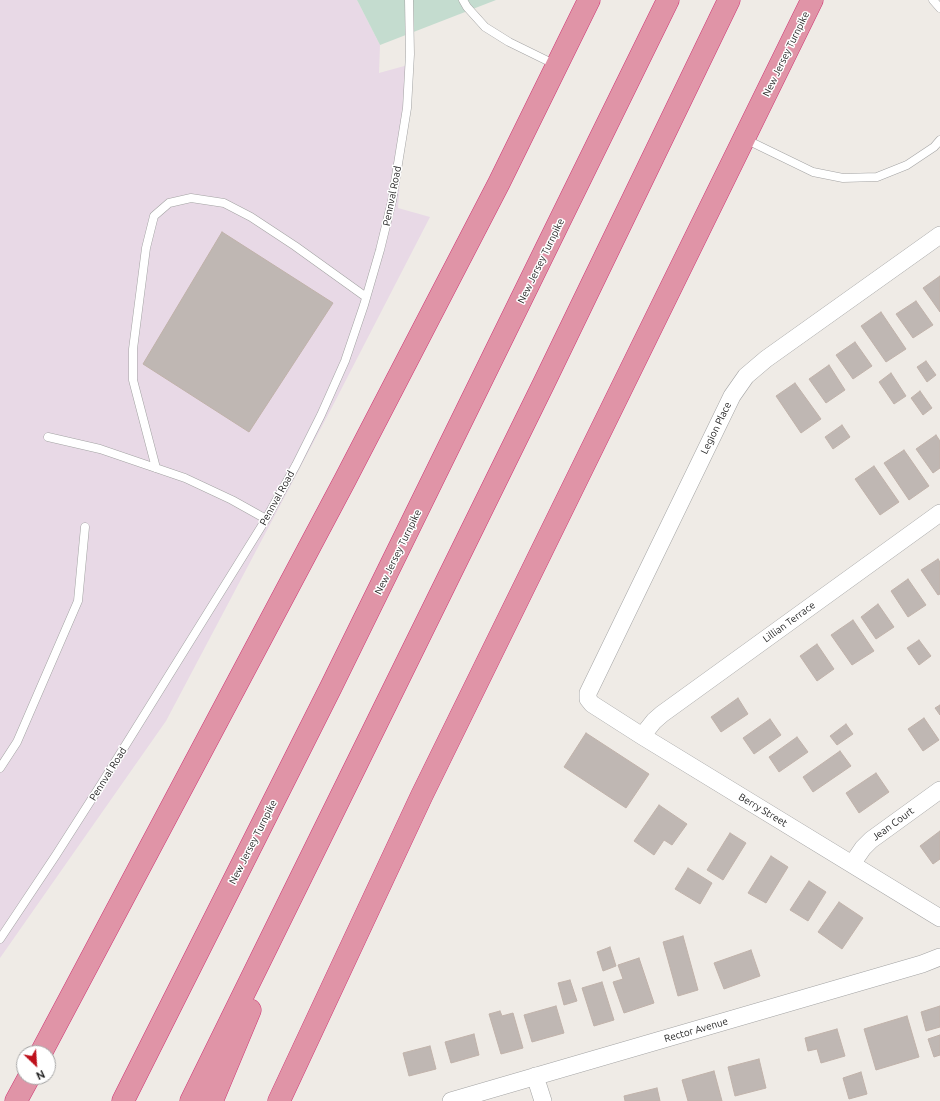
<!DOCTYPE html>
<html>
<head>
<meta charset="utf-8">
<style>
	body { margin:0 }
	#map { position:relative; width:940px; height:1101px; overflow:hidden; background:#efebe6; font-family:Ubuntu,sans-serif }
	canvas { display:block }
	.north { position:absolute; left:16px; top:1045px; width:40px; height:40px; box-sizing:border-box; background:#fff; border:1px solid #a5a5a5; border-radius:50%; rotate:155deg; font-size:11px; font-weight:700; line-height:16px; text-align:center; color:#1f1f1f }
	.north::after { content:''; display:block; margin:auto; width:14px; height:18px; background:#be101b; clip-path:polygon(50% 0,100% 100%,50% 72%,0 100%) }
</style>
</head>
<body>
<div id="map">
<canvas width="940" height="1101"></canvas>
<div class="north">N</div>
</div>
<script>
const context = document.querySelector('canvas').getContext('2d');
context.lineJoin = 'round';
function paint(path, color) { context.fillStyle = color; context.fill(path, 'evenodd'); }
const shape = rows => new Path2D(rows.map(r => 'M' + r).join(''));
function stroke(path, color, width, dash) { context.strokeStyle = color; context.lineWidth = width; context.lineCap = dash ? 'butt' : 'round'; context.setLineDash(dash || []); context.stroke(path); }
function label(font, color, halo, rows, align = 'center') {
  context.font = font + ' Ubuntu,sans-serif'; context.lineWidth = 3; context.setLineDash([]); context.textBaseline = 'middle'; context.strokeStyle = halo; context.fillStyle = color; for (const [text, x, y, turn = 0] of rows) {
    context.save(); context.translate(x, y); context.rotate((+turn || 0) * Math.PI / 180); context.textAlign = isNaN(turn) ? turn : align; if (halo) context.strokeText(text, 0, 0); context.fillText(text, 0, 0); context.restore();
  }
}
paint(shape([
	[0,0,357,0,380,45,379,73,408,65,398,208,430,217,330,411,166,721,0,958]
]), '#e8d9e6');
paint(shape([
	[357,0,496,0,380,45]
]), '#c4dccf');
const building = shape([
	[222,232,333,303,249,432,143,364,222,232],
	[940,276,940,312,923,288,940,276],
	[916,301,933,325,913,338,896,314,916,301],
	[881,312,906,349,886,362,861,326,881,312],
	[855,342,872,366,853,379,836,355,855,342],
	[926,361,936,375,927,382,917,367,926,361],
	[829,365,845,390,826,403,809,379,829,365],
	[891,373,906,396,894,404,879,382,891,373],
	[795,383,821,419,801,433,776,396,795,383],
	[920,391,932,408,923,415,911,398,920,391],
	[842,425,850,437,833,449,825,437,842,425],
	[936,435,940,441,940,468,933,473,916,449,936,435],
	[904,450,929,486,909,500,884,463,904,450],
	[874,466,899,502,880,515,855,479,874,466],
	[938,559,940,562,940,594,938,595,921,570,938,559],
	[908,579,926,605,908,617,891,591,908,579],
	[878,604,894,627,876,639,861,617,878,604],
	[853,620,874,651,852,665,831,635,853,620],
	[919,640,931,656,919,665,907,648,919,640],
	[817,644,834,669,817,681,800,656,817,644],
	[738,698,748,714,721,732,711,717,738,698],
	[940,705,940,715,935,708,940,705],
	[924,718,939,740,923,751,908,729,924,718],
	[770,719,781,735,754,754,743,738,770,719],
	[846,724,853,734,837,745,830,736,846,724],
	[586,733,649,774,626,808,564,767,586,733],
	[797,737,808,752,779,772,769,757,797,737],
	[840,751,851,766,813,792,803,777,840,751],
	[876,773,889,792,859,813,846,793,876,773],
	[659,805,687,824,672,845,664,840,654,855,634,841,659,805],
	[940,831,940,859,933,864,920,846,940,831],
	[730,833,746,843,723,880,707,870,730,833],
	[771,856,788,867,766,903,748,893,771,856],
	[688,868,712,883,700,904,675,889,688,868],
	[809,881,826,892,808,921,790,910,809,881],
	[839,902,863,918,842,949,818,932,839,902],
	[683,936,698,990,678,996,663,942,683,936],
	[610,947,616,966,603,971,597,952,610,947],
	[751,950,760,976,724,989,714,963,751,950],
	[639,958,654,1003,624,1013,613,982,623,979,618,965,639,958],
	[570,980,577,1001,564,1005,558,983,570,980],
	[602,982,614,1020,594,1026,582,988,602,982],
	[556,1006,564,1033,532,1042,524,1015,556,1006],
	[940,1006,940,1027,926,1031,921,1012,940,1006],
	[500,1011,502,1016,513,1013,523,1048,501,1054,489,1014,500,1011],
	[907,1016,919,1057,876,1070,864,1029,907,1016],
	[837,1029,845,1056,821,1063,817,1049,808,1051,805,1038,837,1029],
	[474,1034,479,1055,451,1063,445,1042,474,1034],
	[940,1035,940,1055,934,1057,928,1039,940,1035],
	[430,1046,436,1069,409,1076,403,1053,430,1046],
	[759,1059,766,1088,735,1096,728,1067,759,1059],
	[714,1071,722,1101,688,1101,682,1080,714,1071],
	[861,1072,867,1094,849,1099,843,1078,861,1072],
	[657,1088,660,1101,625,1101,624,1096,657,1088]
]);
paint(building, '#bfb7b3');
stroke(building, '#c0b2aa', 1);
const lane = shape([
	[463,0,467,7,485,27,509,42,556,65],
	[933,0,940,8],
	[745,139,813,172,843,178,877,177,907,165,934,147,940,140],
	[48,437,100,449,185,478,232,500,266,519],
	[156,468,133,380,133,349,146,248,154,216,169,203,191,198,224,203,251,217,295,246,366,297],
	[0,768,17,742,78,601,85,527],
	[0,939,56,855,102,783,266,519,296,465,321,415,345,361,364,305,380,250,392,201,407,108,410,54,409,0]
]);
const street = shape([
	[940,235,766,359,746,376,732,396,588,693,588,699,592,704,642,736,940,918],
	[642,736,654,721,662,714,940,513],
	[852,864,863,848,871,840,940,790],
	[535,1076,543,1101],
	[451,1101,922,964,940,957]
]);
const highway = shape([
	[41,1053,345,480,499,183,589,0],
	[16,1101,29,1077],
	[123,1101,331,687,668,0],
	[191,1101,544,383,729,0],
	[212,1101,250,1010],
	[279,1101,422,795,812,0]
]);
stroke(lane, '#a3a3a3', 9);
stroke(street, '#a3a3a3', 18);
stroke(highway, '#cd3372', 23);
stroke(lane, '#fff', 8);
stroke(street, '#fff', 17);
stroke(highway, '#e094a7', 22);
label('10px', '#1f1f1f', '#fff', [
	["New Jersey Turnpike",786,54,-64],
	["Pennval Road",392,196,-79],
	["New Jersey Turnpike",541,261,-64],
	["Legion Place",716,428,-64],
	["Pennval Road",277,498,-61],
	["New Jersey Turnpike",398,552,-64],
	["Lillian Terrace",789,622,-36],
	["Pennval Road",108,774,-58],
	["Berry Street",763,810,31],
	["Jean Court",893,824,-36],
	["New Jersey Turnpike",253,842,-63],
	["Rector Avenue",696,1030,-16]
]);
</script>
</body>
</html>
